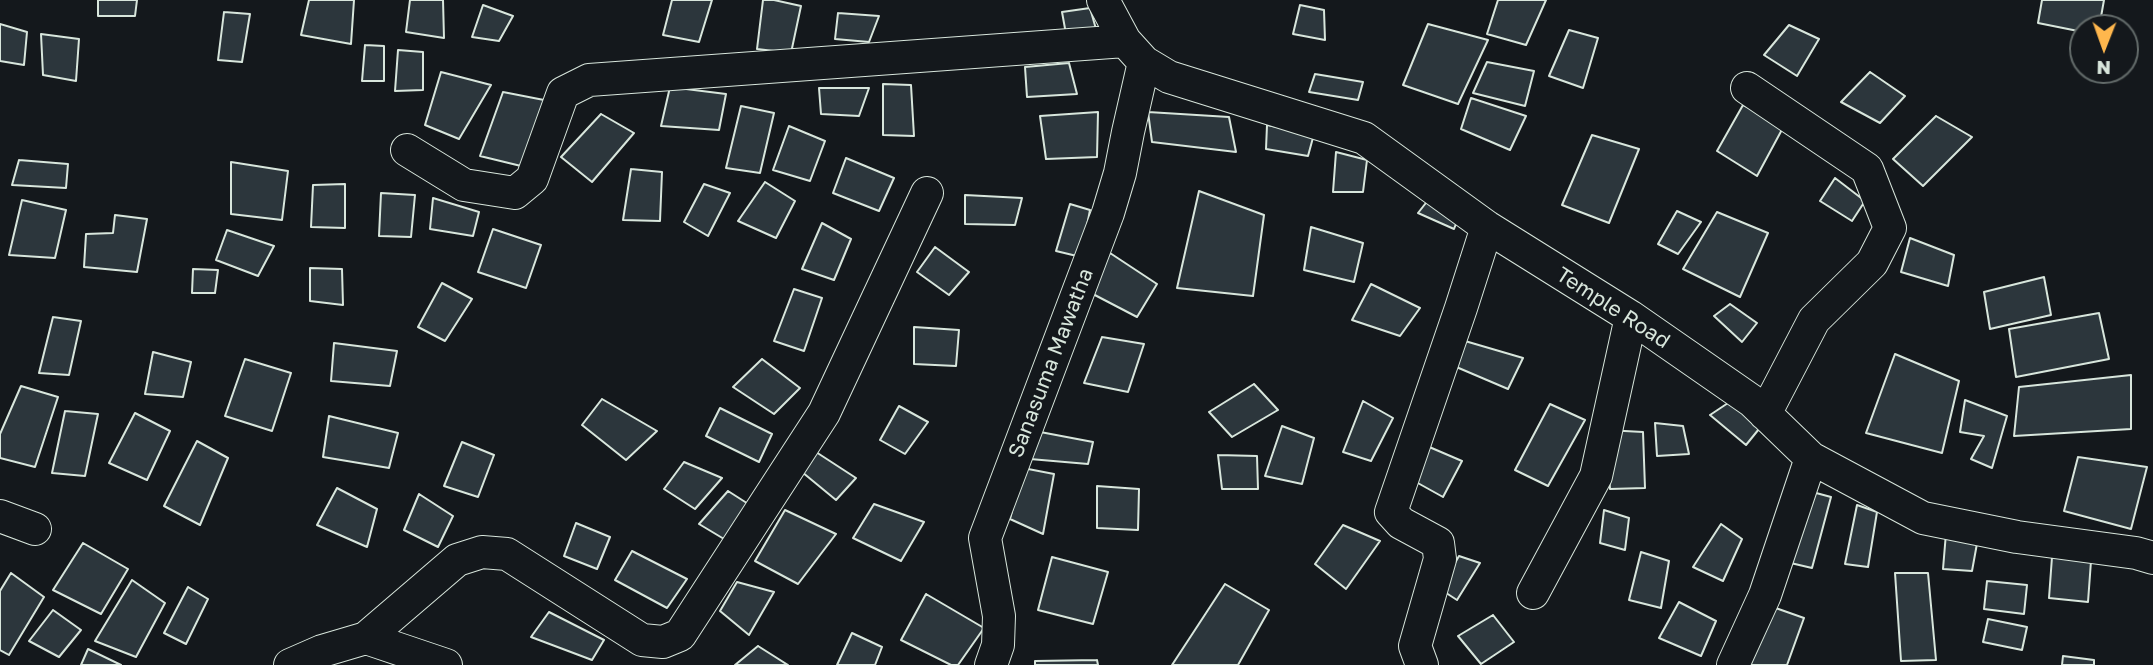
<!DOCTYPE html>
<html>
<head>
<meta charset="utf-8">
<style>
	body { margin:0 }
	#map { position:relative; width:2153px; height:665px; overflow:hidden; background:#14181c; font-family:"Golos Text",sans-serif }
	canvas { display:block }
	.north { position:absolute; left:2069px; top:14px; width:70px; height:70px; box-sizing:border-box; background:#14181c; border:2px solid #626a69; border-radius:50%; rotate:181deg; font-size:19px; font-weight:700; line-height:28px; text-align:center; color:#d8e6dc }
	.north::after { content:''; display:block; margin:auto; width:24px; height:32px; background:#ffb74d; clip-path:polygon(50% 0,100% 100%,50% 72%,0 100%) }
</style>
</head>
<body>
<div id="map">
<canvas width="2153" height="665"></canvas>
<div class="north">N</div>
</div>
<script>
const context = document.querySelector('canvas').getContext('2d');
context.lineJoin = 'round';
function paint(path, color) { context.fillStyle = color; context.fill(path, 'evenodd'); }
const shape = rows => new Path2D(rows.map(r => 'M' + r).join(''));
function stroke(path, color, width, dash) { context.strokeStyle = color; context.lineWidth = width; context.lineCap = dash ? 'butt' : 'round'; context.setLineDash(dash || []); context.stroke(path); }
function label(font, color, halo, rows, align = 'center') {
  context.font = font + ' "Golos Text",sans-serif'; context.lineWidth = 5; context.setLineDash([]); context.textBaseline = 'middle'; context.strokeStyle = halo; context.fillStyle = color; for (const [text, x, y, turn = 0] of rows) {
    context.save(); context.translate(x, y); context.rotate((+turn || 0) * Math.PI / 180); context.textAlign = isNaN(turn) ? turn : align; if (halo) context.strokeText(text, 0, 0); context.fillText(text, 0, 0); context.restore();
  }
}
const building = shape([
	[98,0,137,0,135,16,98,16,98,0],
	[309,0,354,0,351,44,301,35,309,0],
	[410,0,443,0,444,38,406,32,410,0],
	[672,0,712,0,699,42,663,35,672,0],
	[763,0,774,0,801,6,791,53,757,49,763,0],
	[1498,0,1546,0,1526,45,1487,34,1498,0],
	[2042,0,2104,0,2099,28,2083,28,2083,32,2038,23,2042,0],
	[483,5,513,16,499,41,472,37,483,5],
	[1300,5,1324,10,1325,40,1293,34,1300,5],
	[1090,8,1096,29,1066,34,1062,12,1090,8],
	[224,12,250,14,242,62,218,60,224,12],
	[838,13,879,16,869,42,835,39,838,13],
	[0,24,27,32,24,65,0,61,0,24],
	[1428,24,1488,40,1458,104,1403,85,1428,24],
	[1789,25,1819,39,1797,76,1764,55,1789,25],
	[1569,30,1598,38,1583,88,1549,76,1569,30],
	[41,34,79,39,76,81,43,75,41,34],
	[365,45,384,46,384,81,362,81,365,45],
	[398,50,423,52,423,90,395,91,398,50],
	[1487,62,1534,71,1525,106,1473,93,1487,62],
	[1069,63,1077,94,1027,97,1025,67,1069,63],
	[441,72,491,85,459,139,425,125,441,72],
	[1870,72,1905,96,1880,123,1841,102,1870,72],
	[1315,74,1363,82,1358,100,1309,92,1315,74],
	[883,84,911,85,914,136,883,135,883,84],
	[670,87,726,94,719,130,661,126,670,87],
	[819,88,869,88,859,116,821,114,819,88],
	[503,92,544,100,521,166,480,156,503,92],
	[1471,98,1526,116,1510,150,1461,129,1471,98],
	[1743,105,1785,124,1757,176,1717,151,1743,105],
	[741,106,774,113,760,173,726,168,741,106],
	[1098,112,1097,157,1046,159,1040,116,1098,112],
	[1148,112,1229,117,1236,152,1152,142,1148,112],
	[601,114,634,133,592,182,561,157,601,114],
	[1936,116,1972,137,1923,186,1893,159,1936,116],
	[1267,125,1314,134,1308,156,1266,149,1267,125],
	[789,126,825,141,810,181,773,170,789,126],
	[1592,135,1639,149,1609,223,1562,205,1592,135],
	[1336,152,1367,160,1363,192,1333,192,1336,152],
	[846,158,894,178,879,211,833,193,846,158],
	[19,160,68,164,66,188,12,185,19,160],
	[231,162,288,171,282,220,231,214,231,162],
	[631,169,662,172,660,221,623,220,631,169],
	[1835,178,1865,201,1852,221,1820,201,1835,178],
	[765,182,795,201,776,238,738,221,765,182],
	[345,184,345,228,311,227,313,185,345,184],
	[704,184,730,193,708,236,684,222,704,184],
	[1199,191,1264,215,1253,296,1177,288,1199,191],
	[381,193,415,195,411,237,379,236,381,193],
	[965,195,1022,198,1015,225,965,224,965,195],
	[433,198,479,212,473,236,430,229,433,198],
	[1429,199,1459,216,1454,229,1418,213,1429,199],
	[22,200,66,210,55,258,9,255,22,200],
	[1070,204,1090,210,1081,257,1056,251,1070,204],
	[1677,211,1701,222,1678,254,1658,244,1677,211],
	[1717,212,1768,233,1740,297,1683,269,1717,212],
	[115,215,147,219,137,272,84,267,86,234,113,233,115,215],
	[822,223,851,239,834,280,802,269,822,223],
	[1311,227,1363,243,1354,282,1304,270,1311,227],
	[493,229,541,245,526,288,478,272,493,229],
	[227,230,274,246,258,276,216,260,227,230],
	[1910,238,1954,255,1948,286,1901,272,1910,238],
	[935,247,969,272,949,295,917,272,935,247],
	[1110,253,1157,284,1137,317,1089,292,1110,253],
	[310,268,342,269,343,305,310,301,310,268],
	[193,269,218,270,215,293,192,293,193,269],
	[2044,277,2051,315,1990,329,1984,292,2044,277],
	[442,283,472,299,445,341,418,327,442,283],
	[1371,284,1420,308,1400,336,1352,320,1371,284],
	[794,289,822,298,804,351,774,341,794,289],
	[1730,304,1757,323,1742,342,1714,316,1730,304],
	[2099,313,2109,359,2016,377,2009,329,2099,313],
	[53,317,81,321,69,375,39,373,53,317],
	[914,327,959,330,956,366,914,364,914,327],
	[1102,337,1144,344,1128,392,1084,383,1102,337],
	[1465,341,1523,358,1508,389,1454,366,1465,341],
	[334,343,397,351,390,386,331,381,334,343],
	[153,352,191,362,183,397,145,394,153,352],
	[1895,354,1959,381,1942,453,1866,433,1895,354],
	[245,359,291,373,272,431,225,416,245,359],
	[762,359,800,388,774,414,733,387,762,359],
	[2131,375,2131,429,2014,436,2019,387,2131,375],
	[1254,384,1278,410,1232,437,1209,412,1254,384],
	[21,386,58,397,35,467,0,458,0,434,21,386],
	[602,399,657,431,626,460,582,425,602,399],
	[1734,399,1763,424,1746,445,1710,415,1734,399],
	[1965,400,2007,416,1992,468,1971,459,1984,436,1960,432,1965,400],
	[1363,401,1393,418,1371,461,1343,452,1363,401],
	[1550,404,1585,420,1548,486,1515,470,1550,404],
	[899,406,928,422,905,454,880,440,899,406],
	[720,408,772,434,759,462,706,436,720,408],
	[65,411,98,414,85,476,52,473,65,411],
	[135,413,170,431,147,480,109,463,135,413],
	[329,416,398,433,389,468,323,457,329,416],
	[1655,423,1683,426,1689,454,1657,456,1655,423],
	[1282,426,1314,438,1302,484,1265,476,1282,426],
	[1606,430,1643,432,1645,488,1610,489,1606,430],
	[1035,431,1093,442,1088,464,1030,459,1035,431],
	[197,441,228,458,200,525,164,506,197,441],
	[462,442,494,455,478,497,444,486,462,442],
	[1427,446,1462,461,1443,497,1416,482,1427,446],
	[816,452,856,478,836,500,802,472,816,452],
	[1218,455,1257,456,1258,489,1222,489,1218,455],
	[2078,457,2147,467,2131,529,2064,511,2078,457],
	[684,462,722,478,695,509,664,489,684,462],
	[1023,468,1054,474,1043,534,1010,519,1023,468],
	[1097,486,1139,489,1138,530,1097,528,1097,486],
	[337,488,377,509,367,547,317,525,337,488],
	[1805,490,1831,497,1812,568,1782,561,1805,490],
	[728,491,753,507,724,539,699,524,728,491],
	[419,494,453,516,438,547,404,530,419,494],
	[874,504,924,522,901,561,853,538,874,504],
	[1857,505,1877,512,1868,567,1845,564,1857,505],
	[785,510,836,534,798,584,755,561,785,510],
	[1604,510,1629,518,1625,550,1600,543,1604,510],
	[576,523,610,537,597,569,564,556,576,523],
	[1721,524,1742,539,1723,581,1693,567,1721,524],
	[1343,525,1380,541,1346,589,1315,564,1343,525],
	[1946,533,1978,538,1972,571,1943,569,1946,533],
	[83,543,128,569,101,614,53,590,83,543],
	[632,551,687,579,667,608,615,580,632,551],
	[1641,552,1669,561,1661,608,1629,600,1641,552],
	[1459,556,1480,563,1457,600,1440,589,1459,556],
	[1052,557,1108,572,1093,624,1038,610,1052,557],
	[2052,557,2091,561,2088,602,2049,598,2052,557],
	[11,573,44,597,9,655,0,650,0,591,11,573],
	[1895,573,1928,573,1936,660,1901,661,1895,573],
	[132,580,165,603,136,657,95,641,132,580],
	[1987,581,2027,585,2024,614,1984,609,1987,581],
	[737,582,774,592,749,635,720,611,737,582],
	[1225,584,1269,610,1238,665,1172,665,1225,584],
	[188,587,208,599,186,644,164,633,188,587],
	[926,594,984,628,958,665,951,665,901,640,926,594],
	[1679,602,1716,621,1701,656,1659,638,1679,602],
	[1770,606,1804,618,1787,665,1747,665,1770,606],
	[53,610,81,630,59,657,29,641,53,610],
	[549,612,604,640,592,660,531,637,549,612],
	[1493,615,1514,642,1481,664,1458,636,1493,615],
	[1988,619,2027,627,2022,650,1983,642,1988,619],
	[852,633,882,647,875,665,837,665,852,633],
	[758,646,788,665,735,665,758,646],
	[88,649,121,665,81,665,88,649],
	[2063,656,2094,660,2094,665,2062,665,2063,656],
	[1097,660,1098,665,1035,665,1035,661,1097,660]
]);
paint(building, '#2c363c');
stroke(building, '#d8e6dc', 2);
const minor = shape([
	[1103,0,1125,41,1144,62,1169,77,1364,138,1487,227,1631,317,1752,401,1811,458,1923,518,2017,537,2136,553,2153,558],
	[1747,88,1867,169,1890,228,1872,263,1814,320,1765,414],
	[407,150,464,185,515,193,532,179,563,93,589,80,1125,41],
	[0,516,35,529],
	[1533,593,1596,476,1631,317],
	[366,638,457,560,482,552,507,554,642,640,663,642,680,635,824,413,927,193],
	[290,665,322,651,366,638,446,665],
	[991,665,998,645,999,616,985,538,1108,213,1120,173,1128,132,1144,62],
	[1422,665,1415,646,1440,559,1438,543,1401,523,1391,512,1461,308,1487,227],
	[1733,665,1765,595,1811,458]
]);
stroke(minor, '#d8e6dc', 34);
stroke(minor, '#14181c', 32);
label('21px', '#d8e6dc', '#14181c', [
	["Temple Road",1613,308,33],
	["Sanasuma Mawatha",1051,363,-69]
]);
</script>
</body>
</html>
